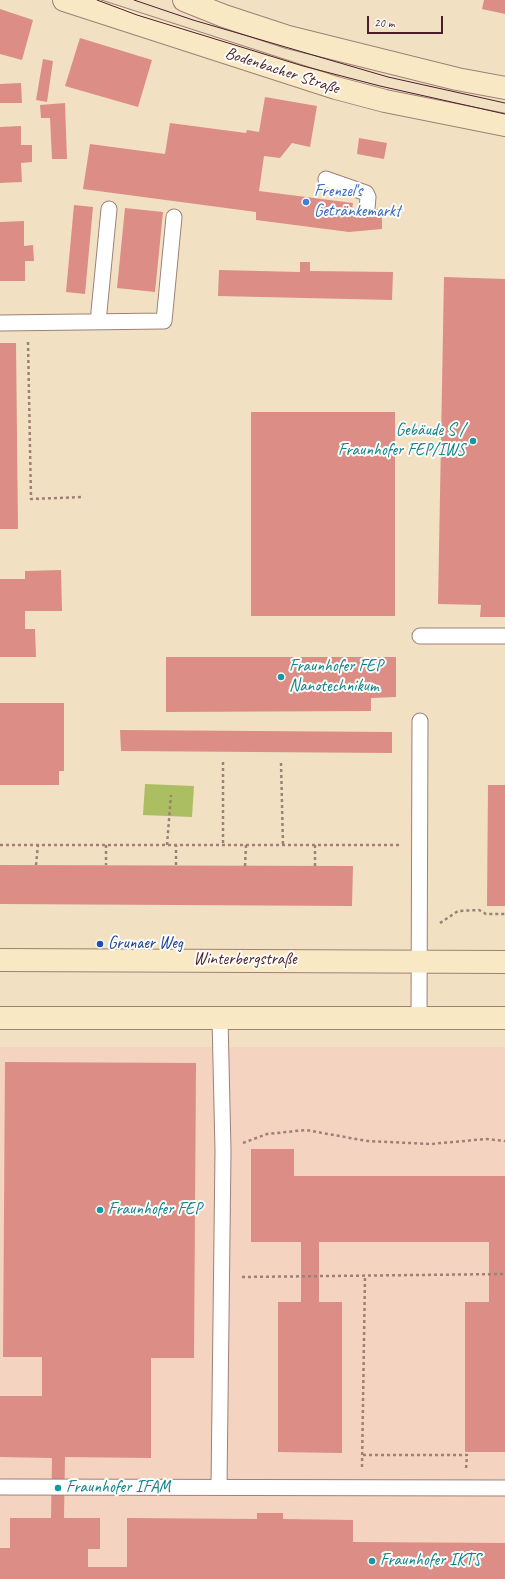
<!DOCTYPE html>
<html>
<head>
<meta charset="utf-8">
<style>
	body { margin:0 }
	#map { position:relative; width:505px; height:1579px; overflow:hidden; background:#f2e0c3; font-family:Caveat,sans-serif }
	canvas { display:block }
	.scale { position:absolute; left:367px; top:16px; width:76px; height:18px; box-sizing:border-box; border:2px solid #4a1f2b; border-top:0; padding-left:5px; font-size:12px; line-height:14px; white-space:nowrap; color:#4a1f2b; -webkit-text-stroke:3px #fdfcf7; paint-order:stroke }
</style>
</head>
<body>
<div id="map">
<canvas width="505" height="1579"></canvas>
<div class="scale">20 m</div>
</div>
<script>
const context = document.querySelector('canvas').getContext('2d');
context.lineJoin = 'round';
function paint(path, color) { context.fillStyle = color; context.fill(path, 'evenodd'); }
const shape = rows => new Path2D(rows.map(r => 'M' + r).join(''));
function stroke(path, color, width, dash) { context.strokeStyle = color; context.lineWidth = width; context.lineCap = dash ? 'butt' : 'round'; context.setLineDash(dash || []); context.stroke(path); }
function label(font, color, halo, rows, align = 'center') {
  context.font = font + ' Caveat,sans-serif'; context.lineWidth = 4; context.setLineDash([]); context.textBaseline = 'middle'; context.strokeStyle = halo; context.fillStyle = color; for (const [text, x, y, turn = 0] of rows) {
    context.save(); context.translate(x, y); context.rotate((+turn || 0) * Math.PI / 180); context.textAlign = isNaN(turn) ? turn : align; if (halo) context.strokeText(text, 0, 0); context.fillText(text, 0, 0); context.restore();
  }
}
paint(shape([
	[0,1047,505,1047,505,1579,0,1579]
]), '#f4d3c0');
paint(shape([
	[145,784,194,786,192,817,143,815]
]), '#abbe61');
paint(shape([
	[484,0,505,0,505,14,482,9],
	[0,9,33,20,22,60,0,54],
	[80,38,152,60,138,107,65,86],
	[43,59,53,61,47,102,36,100],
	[21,83,22,103,0,103,0,84],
	[265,97,317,106,310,147,292,143,280,158,264,156,259,191,353,203,352,209,382,209,382,229,349,232,256,220,256,212,83,189,90,144,165,154,170,123,246,133,247,130,259,132],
	[65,103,67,159,52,159,50,118,41,118,40,105],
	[21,126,21,145,32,145,32,162,21,163,22,182,0,183,0,127],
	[359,138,387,143,384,159,357,154],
	[74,205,93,207,85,294,66,292],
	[125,208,163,212,155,292,117,288],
	[24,221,24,246,33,245,34,261,25,261,25,281,0,281,0,222],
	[300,262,310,262,310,271,393,272,392,300,218,296,219,270,300,272],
	[444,277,505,279,505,617,480,617,481,605,438,604],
	[0,343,16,343,18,529,0,529],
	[251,412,395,412,395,616,251,616],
	[61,570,62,611,25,611,25,629,35,629,36,657,0,657,0,579,25,579,25,571],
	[166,657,396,657,396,697,371,698,371,711,166,712],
	[0,703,64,703,64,771,59,771,59,785,0,785],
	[120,730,392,732,392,753,121,751],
	[488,785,505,785,505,906,487,906],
	[0,865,353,866,352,906,0,904],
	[5,1062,196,1063,194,1358,151,1358,151,1458,65,1457,64,1518,100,1518,100,1549,88,1549,88,1567,127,1567,127,1518,257,1519,257,1513,283,1513,283,1519,353,1520,353,1542,505,1543,505,1579,0,1579,0,1548,10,1548,10,1518,51,1518,52,1458,0,1457,0,1396,42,1396,42,1357,3,1357],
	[251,1149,294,1149,294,1176,505,1176,505,1452,465,1452,465,1302,489,1302,489,1242,319,1242,319,1302,342,1302,342,1453,278,1452,278,1302,301,1302,301,1242,251,1242]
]), '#dc8d86');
const lane = shape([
	[326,179,366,193,368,197,367,209],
	[98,322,109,209],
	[0,323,164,321,174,217],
	[420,636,505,636],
	[419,1018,420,721],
	[0,1487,505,1488],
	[219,1487,223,1151,220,1018]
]);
const secondary = shape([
	[64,0,336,88,385,101,505,125],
	[184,0,224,16,288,37,457,79,505,88],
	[0,960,505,962],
	[0,1018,505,1018]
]);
stroke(lane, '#9e8077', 17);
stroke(secondary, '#9e8077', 24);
stroke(shape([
	[28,342,31,499,84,497],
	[223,762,223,845],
	[281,763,283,845],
	[0,845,399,845],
	[106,845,106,865],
	[167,845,171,795],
	[36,865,38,845],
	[176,865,176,845],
	[245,866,246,845],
	[315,866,315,845],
	[440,923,458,911,479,910,486,914,505,914],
	[243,1143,267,1134,306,1130,367,1141,431,1144,486,1139,505,1141],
	[242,1277,505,1274],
	[363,1455,467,1455,466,1469],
	[362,1467,365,1276]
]), '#9e8077', 2.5, [3, 3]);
stroke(lane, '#fff', 15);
stroke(secondary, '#f8e8c3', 22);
stroke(shape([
	[97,0,137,15,303,66,380,86,505,114],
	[134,0,193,20,388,77,505,103]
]), '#4a1f2b', 1);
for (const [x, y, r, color] of [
	[306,202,4,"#3f7fe0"],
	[473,441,4,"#0f9aa8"],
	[281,677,4,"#0f9aa8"],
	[100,944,4,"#1a4fb4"],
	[100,1210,4,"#0f9aa8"],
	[58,1488,4,"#0f9aa8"],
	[372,1561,4,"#0f9aa8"]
]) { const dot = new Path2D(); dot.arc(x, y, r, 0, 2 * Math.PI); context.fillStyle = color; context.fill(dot); stroke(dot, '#fdfcf7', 1.5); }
label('17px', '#4a1f2b', '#fdfcf7', [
	["Bodenbacher Straße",282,71,18],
	["Winterbergstraße",245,960]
]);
label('17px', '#366cbe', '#fdfcf7', [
	["Frenzel's",314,192],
	["Getränkemarkt",314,212]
], 'left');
label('17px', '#0d838f', '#fdfcf7', [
	["Gebäude S /",465,431,"right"],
	["Fraunhofer FEP/IWS",465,451,"right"],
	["Fraunhofer FEP",289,667],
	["Nanotechnikum",289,687],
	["Fraunhofer FEP",108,1210],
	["Fraunhofer IFAM",66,1488],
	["Fraunhofer IKTS",380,1561]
], 'left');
label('17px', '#164399', '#fdfcf7', [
	["Grunaer Weg",108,944]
], 'left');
</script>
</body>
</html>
